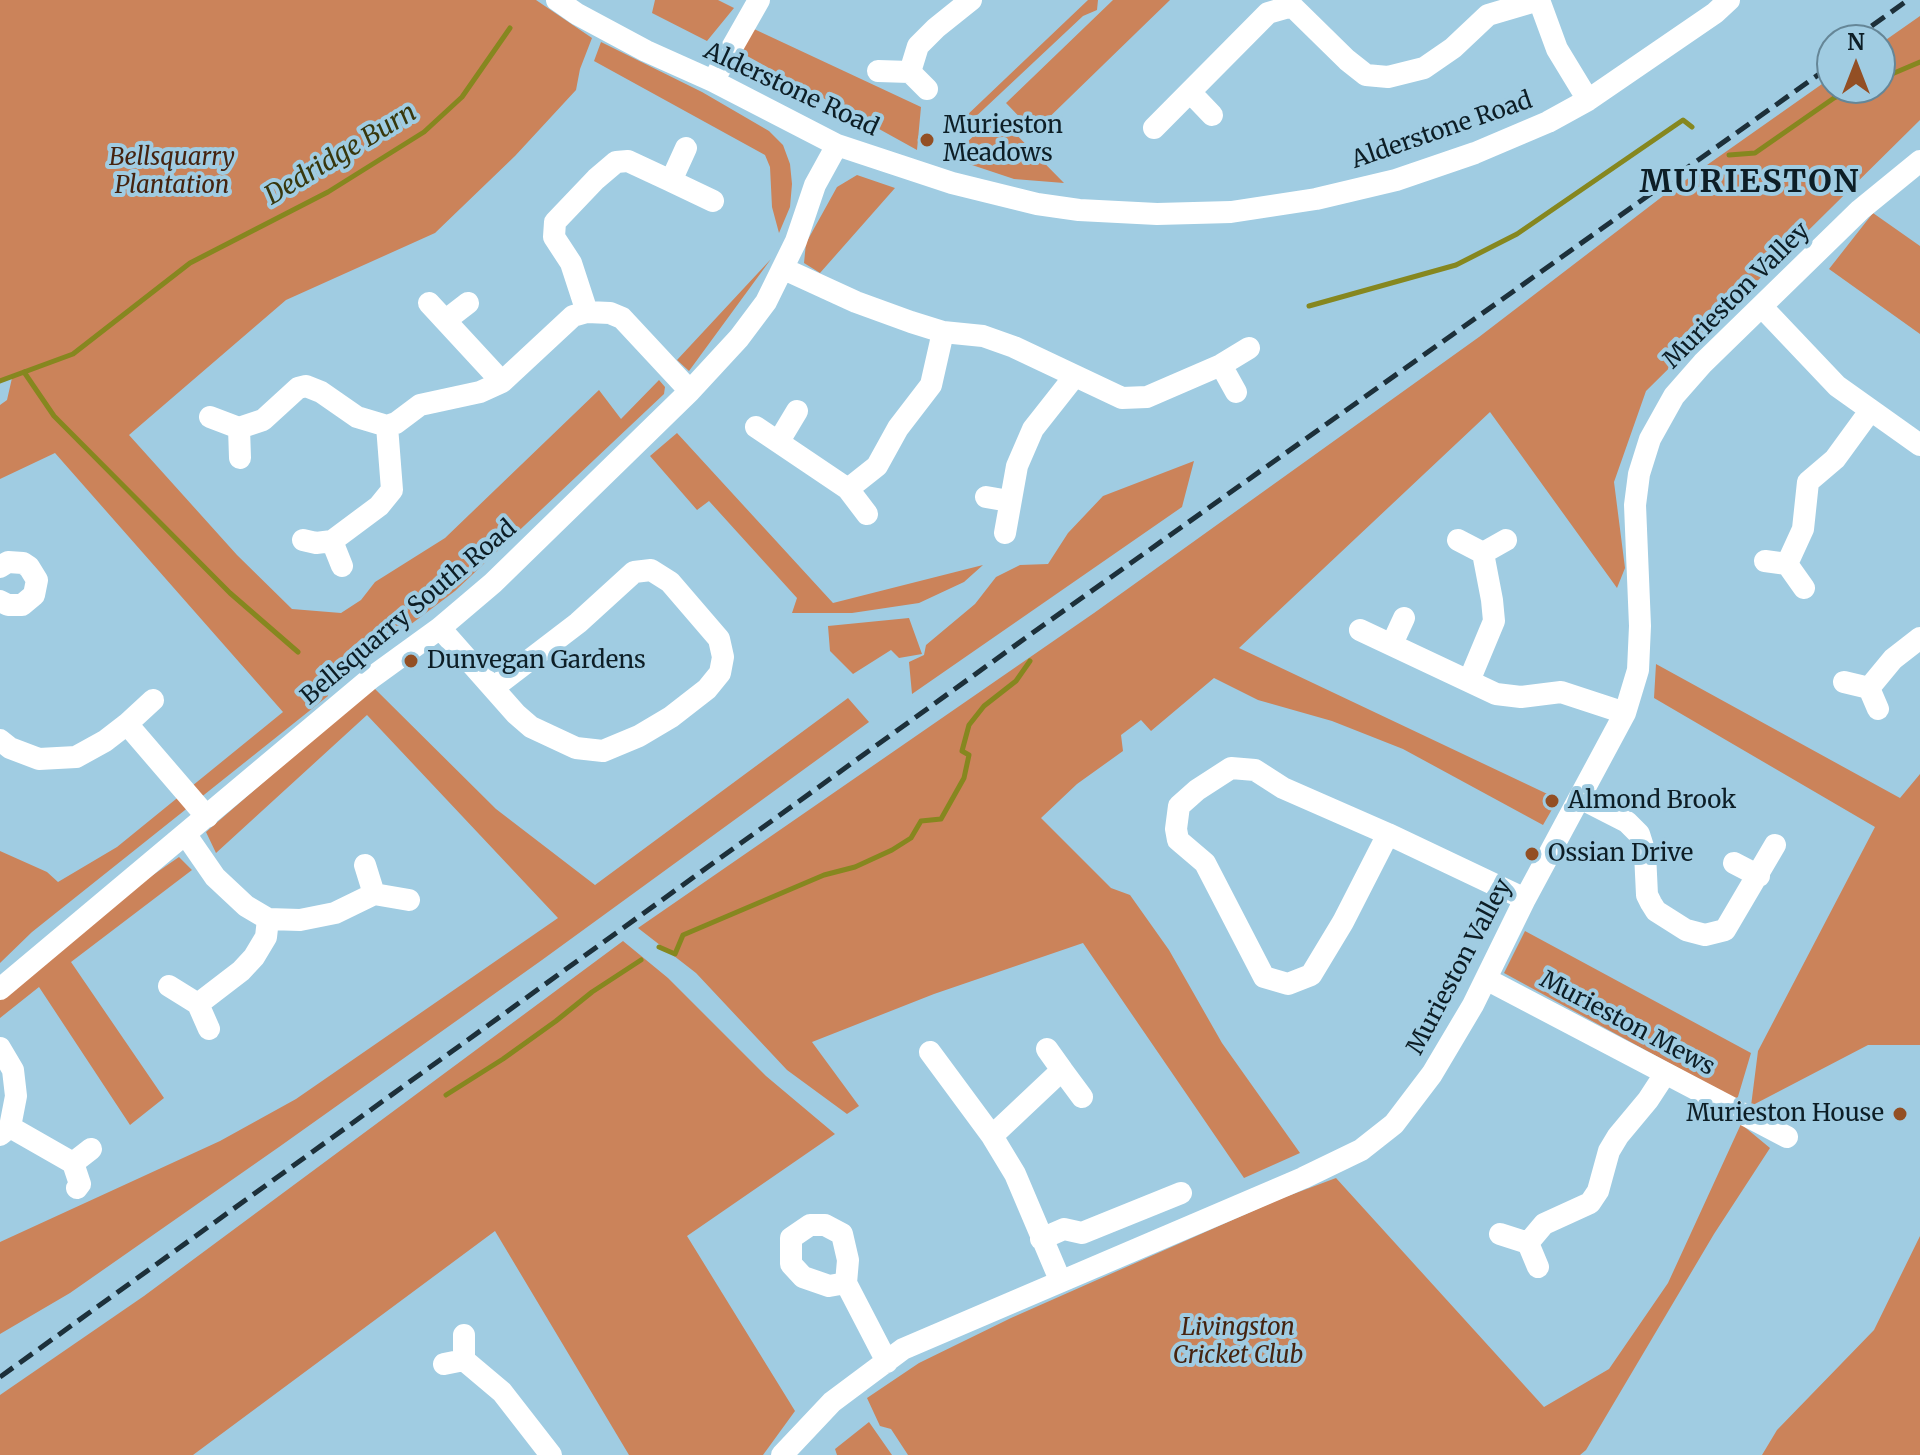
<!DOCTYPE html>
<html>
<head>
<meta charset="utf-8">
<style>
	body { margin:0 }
	#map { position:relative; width:1920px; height:1455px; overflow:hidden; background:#a0cce2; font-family:Merriweather,serif }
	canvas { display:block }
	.north { position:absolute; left:1816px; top:24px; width:80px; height:80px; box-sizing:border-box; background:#a0cce2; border:2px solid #658697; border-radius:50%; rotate:0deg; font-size:22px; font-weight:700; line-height:32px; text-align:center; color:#0d1e26 }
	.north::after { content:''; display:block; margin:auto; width:28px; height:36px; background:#934f24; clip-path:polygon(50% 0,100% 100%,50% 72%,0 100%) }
</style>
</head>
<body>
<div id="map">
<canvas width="1920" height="1455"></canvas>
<div class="north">N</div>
</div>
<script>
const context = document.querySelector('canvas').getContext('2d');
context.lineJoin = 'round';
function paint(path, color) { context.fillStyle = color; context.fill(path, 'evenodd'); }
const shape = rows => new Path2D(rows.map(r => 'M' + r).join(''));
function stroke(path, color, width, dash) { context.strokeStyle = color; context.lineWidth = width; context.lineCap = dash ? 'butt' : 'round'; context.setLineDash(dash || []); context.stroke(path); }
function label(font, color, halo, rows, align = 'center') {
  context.font = font + ' Merriweather,serif'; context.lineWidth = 8; context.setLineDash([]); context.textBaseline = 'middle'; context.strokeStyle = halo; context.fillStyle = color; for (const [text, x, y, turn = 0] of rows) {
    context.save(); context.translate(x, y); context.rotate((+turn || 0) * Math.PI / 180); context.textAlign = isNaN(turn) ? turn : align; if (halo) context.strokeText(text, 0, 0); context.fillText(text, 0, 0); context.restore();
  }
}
paint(shape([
	[0,0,536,0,592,38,580,69,576,90,515,156,435,233,286,300,129,435,237,555,292,609,341,613,361,600,375,582,445,538,599,390,621,419,659,380,665,387,664,394,455,591,394,637,361,640,353,646,329,672,328,696,32,932,0,963,0,851,47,872,58,882,117,847,283,712,55,453,0,479,0,405,7,400,12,378,0,381],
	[655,0,718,0,734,8,707,41,652,13],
	[1088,0,1098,0,1097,10,1083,16,970,122,964,118],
	[1113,0,1170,0,1034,132,1006,103],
	[1920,16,1920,120,1646,391,1614,482,1625,568,1617,588,1490,412,1239,648,1558,799,1543,825,1403,749,1332,721,1258,700,1214,678,1151,731,1141,720,1121,735,1123,751,1077,784,1041,818,1111,888,1130,895,1169,950,1222,1043,1300,1153,1244,1178,1083,943,934,994,812,1042,859,1106,847,1114,787,1070,696,973,638,928,1094,613,1479,337,1663,196,1832,77,1832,88,1880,88,1880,44],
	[754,29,921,107,917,150,740,52],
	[601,42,702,92,769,131,783,145,790,164,792,184,790,207,779,233,772,207,770,167,765,155,594,61],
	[996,114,1064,183,1014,179,951,158],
	[857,175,895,188,820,273,804,263,806,243,837,187],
	[1873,213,1920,246,1920,334,1829,269],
	[771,259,689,371,677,360],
	[677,433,833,603,983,565,964,582,919,603,852,613,792,613,797,598,709,501,697,510,650,456],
	[1194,461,1182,507,912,694,909,662,924,655,926,645,975,604,996,577,1020,565,1048,564,1068,533,1103,496],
	[909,618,922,654,899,658,891,650,853,674,830,651,828,626],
	[1656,664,1900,798,1920,774,1920,1045,1868,1045,1751,1106,1758,1051,1875,827,1654,698],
	[373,687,496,809,595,885,848,698,869,722,542,960,279,1147,70,1293,0,1334,0,1242,220,1141,296,1099,558,918,367,715,216,853,206,832],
	[179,857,192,870,71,962,164,1098,130,1125,39,987,0,1018,0,999,137,886],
	[1525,931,1751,1053,1737,1100,1504,973],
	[623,941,668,978,766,1076,835,1134,687,1236,795,1411,763,1455,629,1455,495,1231,193,1455,0,1455,0,1395,144,1296],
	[1741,1124,1770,1148,1714,1234,1586,1450,1580,1455,908,1455,891,1429,880,1426,867,1398,919,1363,1011,1318,1280,1199,1336,1178,1544,1407,1609,1369,1668,1283],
	[1920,1236,1920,1455,1762,1455,1777,1430,1874,1330],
	[869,1422,892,1455,837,1455,835,1449]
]), '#cb835a');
stroke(shape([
	[1880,79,1920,62],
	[1729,155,1755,153,1834,98,1858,88],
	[1309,306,1456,265,1517,234,1683,120,1692,127],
	[24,372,54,416,230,593,298,652],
	[0,381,73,354,190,263,328,192,424,132,462,97,510,28],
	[659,947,675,954,683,935,824,875,855,867,892,850,911,838,921,821,941,819,964,778,969,755,962,751,969,725,984,706,1016,681,1030,661],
	[446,1095,503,1059,556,1021,592,992,641,960]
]), '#86871f', 5);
stroke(shape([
	[557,0,577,14,646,51,713,81,837,145,952,183,1037,204,1079,210,1157,214,1231,212,1316,199,1396,180,1475,153,1548,122,1588,100,1715,13,1729,0],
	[878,71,910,72,918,46,936,28,971,0],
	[910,72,927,89],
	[713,81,759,0],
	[1190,92,1212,115],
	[1154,128,1268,13,1289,7,1295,9,1347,60,1366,75,1388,77,1424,68,1453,48,1488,15,1539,0,1557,49,1588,100],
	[671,181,713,201],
	[784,269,856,302,911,322,943,332,983,336,1014,347,1122,398,1147,397,1221,365,1249,348],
	[429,303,502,382],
	[1762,307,1837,386,1920,445],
	[587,312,571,263,554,237,555,222,596,179,616,162,628,161,671,181,686,148],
	[446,320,468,303],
	[1221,365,1236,392],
	[210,417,239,428],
	[756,427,848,489],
	[779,441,797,411],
	[240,458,239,428,263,420,298,388,306,386,321,392,357,417,387,426],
	[986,497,1009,501],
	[867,514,848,489,877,466,898,428,931,385,943,332],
	[1005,533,1017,466,1033,429,1074,377],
	[303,540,316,543,332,541],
	[1458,540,1483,553,1492,600,1494,621,1469,681],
	[1483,553,1506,540],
	[1765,561,1787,564],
	[342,566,332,541,379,506,392,490,387,426,396,423,420,405,480,392,502,382,573,316,587,312,610,313,622,318,690,391],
	[0,567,8,562,23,563,29,567,37,580,34,595,22,605,8,605,0,601],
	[1804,588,1787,564,1803,529,1808,482,1835,459,1870,411],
	[440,628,447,636,516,714,531,727,576,748,603,751,639,736,671,717,707,689,720,673,723,657,719,639,670,582,651,570,634,572,578,623,493,688],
	[1360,630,1496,694,1521,697,1561,692,1625,713],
	[1392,644,1404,618],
	[1844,682,1869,688],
	[153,700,127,724,207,817],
	[1878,709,1869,688,1893,659,1920,638],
	[0,740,10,748,39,759,76,757,105,741,127,724],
	[1580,798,1627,822,1639,834,1645,853,1647,895,1651,903,1656,911,1686,930,1705,935,1725,930,1775,845],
	[1388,834,1283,788,1255,770,1231,768,1197,790,1179,806,1176,829,1178,840,1205,863,1264,977,1288,984,1311,975,1343,922,1388,834,1525,899],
	[186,835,215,877,246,906,268,919,300,920,335,913,374,894,365,865],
	[1734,863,1759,876],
	[374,894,409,900],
	[1486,979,1787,1137],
	[169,986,198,1004],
	[0,989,371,678,440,628,493,583,690,391,739,338,766,302,796,241,815,185,837,145],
	[209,1029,198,1004,241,971,254,957,266,937,268,919],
	[0,1048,13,1070,16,1096,10,1127],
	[1047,1049,1062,1070],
	[930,1052,992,1136,1015,1174,1060,1280],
	[0,1135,10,1127,73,1163,80,1184,77,1188],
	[992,1136,1062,1070,1082,1097],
	[73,1163,91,1149],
	[1500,1234,1528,1243],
	[1041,1239,1064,1229,1082,1233,1181,1193],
	[1538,1267,1528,1243,1544,1224,1590,1203,1598,1191,1609,1151,1618,1136,1648,1100,1665,1074],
	[846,1283,848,1260,842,1234,825,1225,810,1225,791,1238,791,1264,803,1277,829,1286,846,1283,887,1362],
	[464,1360,502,1392,551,1455],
	[464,1360,464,1335],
	[444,1364,464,1360],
	[782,1455,832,1402,903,1349,1303,1178,1361,1150,1394,1124,1432,1074,1473,1005,1525,899,1625,713,1638,670,1640,626,1635,505,1639,474,1650,439,1674,396,1703,363,1860,210,1920,161]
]), '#fff', 22);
stroke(shape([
	[1852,40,1908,0],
	[0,1377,1038,629,1832,65]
]), '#1d303a', 5, [16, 8]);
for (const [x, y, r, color] of [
	[927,140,8,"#934f24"],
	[411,661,8,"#934f24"],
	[1552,801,8,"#934f24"],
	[1532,854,8,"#934f24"],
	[1900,1114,8,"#934f24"]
]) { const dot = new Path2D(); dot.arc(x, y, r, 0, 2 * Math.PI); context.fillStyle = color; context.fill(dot); stroke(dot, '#a0cce2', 3); }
label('24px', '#0d1e26', '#a0cce2', [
	["Alderstone Road",791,90,25],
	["Alderstone Road",1442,131,-19],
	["Murieston Valley",1737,296,-45],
	["Bellsquarry South Road",409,613,-40],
	["Murieston Valley",1460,967,-62],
	["Murieston Mews",1627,1024,28]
]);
label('24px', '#0d1e26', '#a0cce2', [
	["Murieston",943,126],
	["Meadows",943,154],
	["Dunvegan Gardens",427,661],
	["Almond Brook",1568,801],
	["Ossian Drive",1548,854],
	["Murieston House",1884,1114,"right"]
], 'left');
label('italic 24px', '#45230f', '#a0cce2', [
	["Bellsquarry",172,158],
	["Plantation",172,186],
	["Livingston",1238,1328],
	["Cricket Club",1238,1356]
]);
label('italic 26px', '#37370d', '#a0cce2', [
	["Dedridge Burn",341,155,-31]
]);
context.letterSpacing = '2px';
label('bold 32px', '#0d1e26', '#a0cce2', [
	["MURIESTON",1750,183]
]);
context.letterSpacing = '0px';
</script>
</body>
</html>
